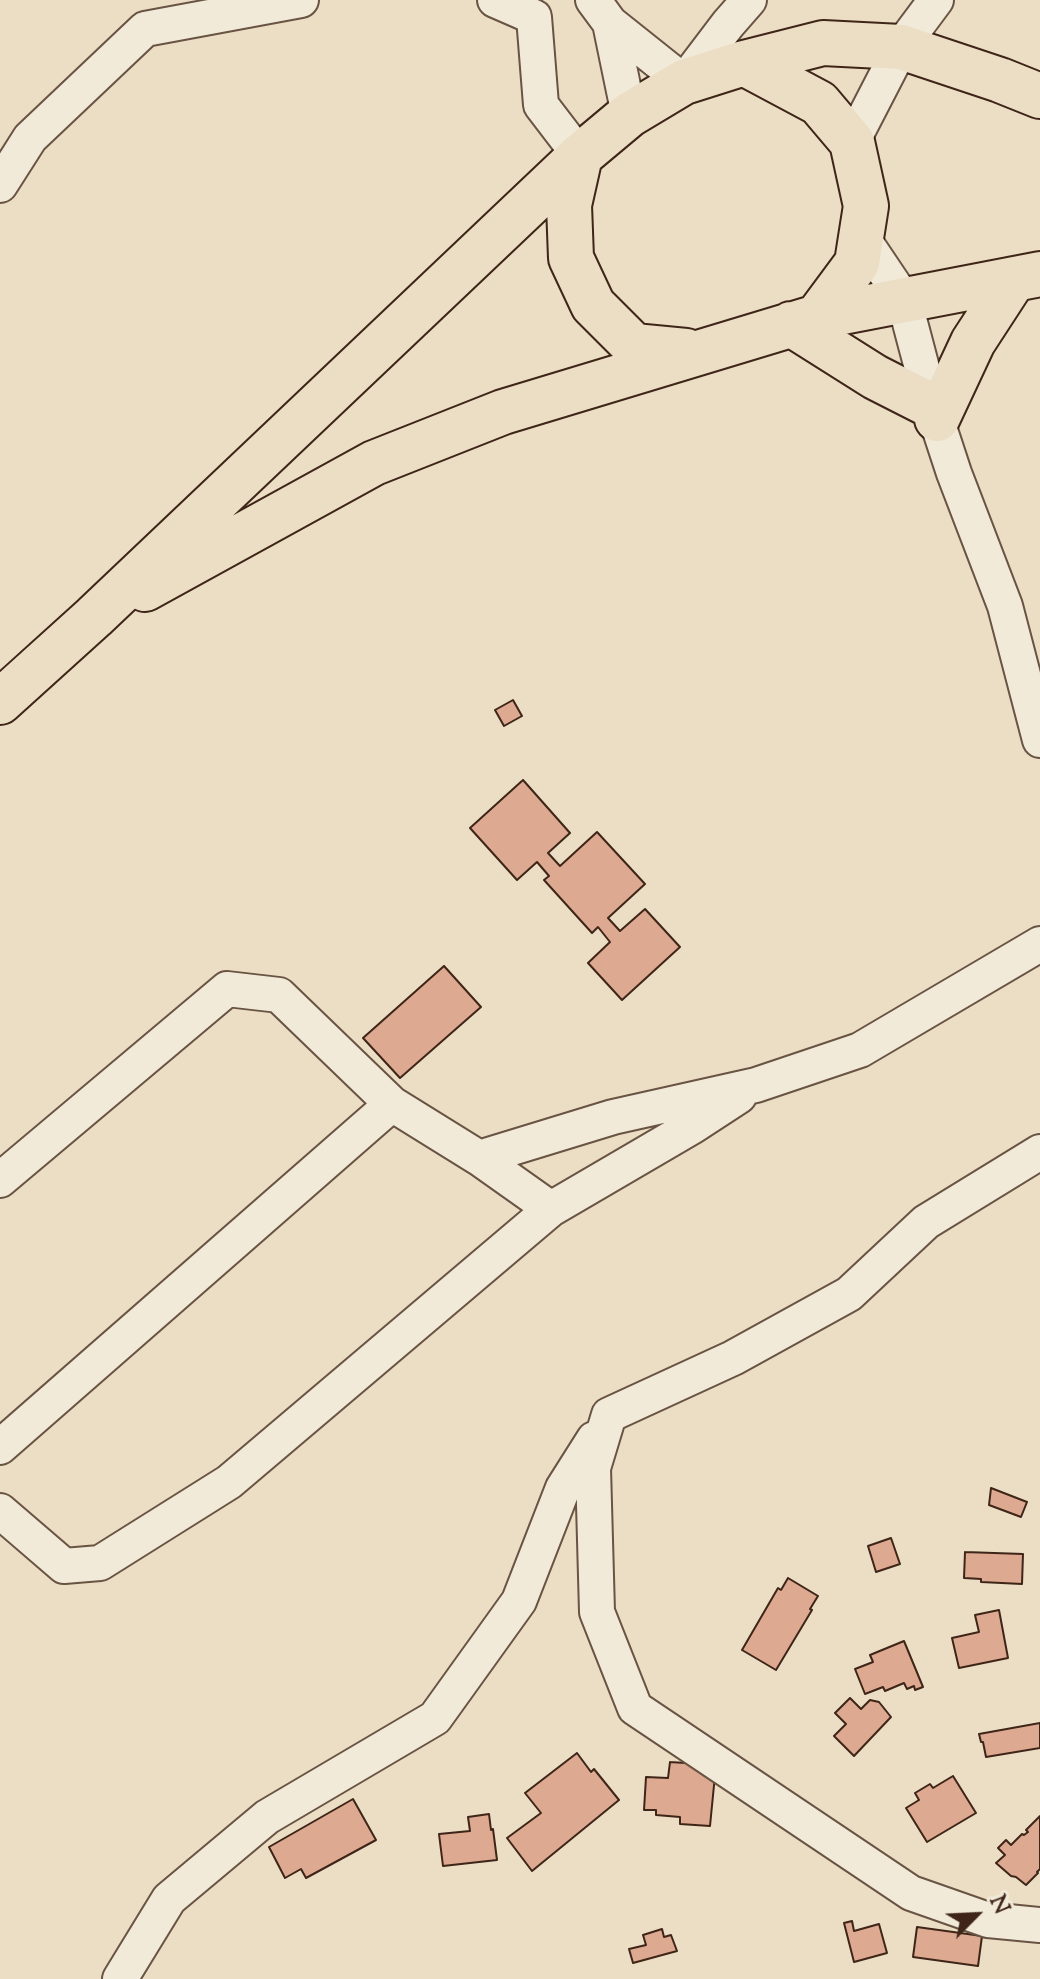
<!DOCTYPE html>
<html>
<head>
<meta charset="utf-8">
<style>
	body { margin:0 }
	#map { position:relative; width:1040px; height:1979px; overflow:hidden; background:#ebdec5; font-family:"Sorts Mill Goudy",serif }
	canvas { display:block }
	.north { position:absolute; left:936px; top:1875px; width:80px; height:80px; -webkit-text-stroke:6px #f2ead9; paint-order:stroke; rotate:66deg; font-size:22px; font-weight:700; line-height:32px; text-align:center; color:#3e2518 }
	.north::after { content:''; display:block; margin:auto; width:28px; height:36px; background:#3e2518; clip-path:polygon(50% 0,100% 100%,50% 72%,0 100%) }
</style>
</head>
<body>
<div id="map">
<canvas width="1040" height="1979"></canvas>
<div class="north">N</div>
</div>
<script>
const context = document.querySelector('canvas').getContext('2d');
context.lineJoin = 'round';
function paint(path, color) { context.fillStyle = color; context.fill(path, 'evenodd'); }
const shape = rows => new Path2D(rows.map(r => 'M' + r).join(''));
function stroke(path, color, width, dash) { context.strokeStyle = color; context.lineWidth = width; context.lineCap = dash ? 'butt' : 'round'; context.setLineDash(dash || []); context.stroke(path); }
const building = shape([
	[513,700,522,716,504,726,495,710,513,700],
	[523,780,570,833,548,853,560,866,597,832,645,884,608,918,620,931,645,909,680,947,622,1000,588,963,610,942,598,927,592,933,544,880,549,876,537,862,517,880,470,828,523,780],
	[444,966,481,1007,400,1078,363,1038,444,966],
	[991,1488,1027,1502,1021,1517,989,1505,991,1488],
	[891,1538,900,1564,876,1572,868,1546,891,1538],
	[965,1552,1023,1554,1022,1584,981,1582,981,1579,964,1578,965,1552],
	[788,1578,818,1596,810,1609,812,1610,776,1670,742,1650,778,1588,781,1590,788,1578],
	[999,1610,1008,1658,959,1668,952,1638,979,1632,975,1615,999,1610],
	[904,1641,923,1687,915,1690,914,1686,907,1689,904,1683,885,1691,883,1687,865,1694,855,1669,873,1662,870,1655,904,1641],
	[850,1698,861,1709,870,1700,879,1702,891,1717,854,1756,834,1736,846,1724,835,1713,850,1698],
	[1040,1723,1040,1748,986,1757,983,1742,981,1742,979,1734,1040,1723],
	[577,1753,591,1772,594,1769,619,1800,532,1871,507,1838,541,1813,525,1793,577,1753],
	[670,1762,716,1765,710,1826,680,1824,680,1817,656,1815,656,1810,644,1810,646,1777,668,1778,670,1762],
	[953,1776,976,1813,927,1842,906,1808,919,1800,915,1793,930,1784,933,1788,953,1776],
	[353,1799,376,1840,306,1878,301,1869,285,1878,269,1847,353,1799],
	[489,1814,491,1830,493,1829,497,1860,443,1866,439,1834,470,1831,468,1817,489,1814],
	[1040,1816,1040,1869,1037,1872,1038,1873,1026,1885,1016,1877,1011,1876,996,1863,1005,1855,998,1848,1006,1840,1011,1845,1022,1834,1024,1835,1028,1832,1026,1830,1040,1816],
	[852,1921,854,1931,879,1924,887,1953,854,1962,844,1923,852,1921],
	[917,1927,982,1936,978,1966,913,1957,917,1927],
	[662,1929,664,1937,671,1935,677,1951,633,1963,629,1949,646,1945,643,1935,662,1929]
]);
paint(building, '#dda990');
stroke(building, '#3e2518', 2);
const minor = shape([
	[495,0,534,17,541,105,580,156],
	[593,0,610,23,684,82,728,24,749,0],
	[610,23,629,115],
	[852,142,901,47,936,0],
	[0,185,30,138,145,29,301,0],
	[861,236,904,300,932,406,954,473,1005,606,1040,740],
	[1040,1152,926,1222,849,1294,733,1358,609,1415,593,1468,597,1612,635,1708,911,1893,988,1920,1040,1925],
	[479,1158,551,1209],
	[0,1180,227,989,279,995,392,1104,479,1158,613,1117,756,1085,860,1050,1040,944],
	[0,1447,392,1104],
	[0,1511,64,1566,100,1563,229,1482,551,1209,693,1126,739,1096],
	[120,1979,169,1899,267,1817,435,1718,519,1601,563,1488,594,1439]
]);
const major = shape([
	[744,63,819,103,852,142,866,206,857,263,817,317],
	[580,156,569,205,571,258,593,305,634,346,686,351],
	[791,324,875,377,932,406],
	[937,419,973,342,1014,279],
	[145,589,374,463,503,412,817,317,1040,274],
	[0,702,94,617,580,156,629,115,684,82,744,63,823,43,901,47,1000,80,1040,96]
]);
stroke(minor, '#695343', 38);
stroke(major, '#3e2518', 48);
stroke(minor, '#f2ead9', 34);
stroke(major, '#ebdec5', 44);
</script>
</body>
</html>
